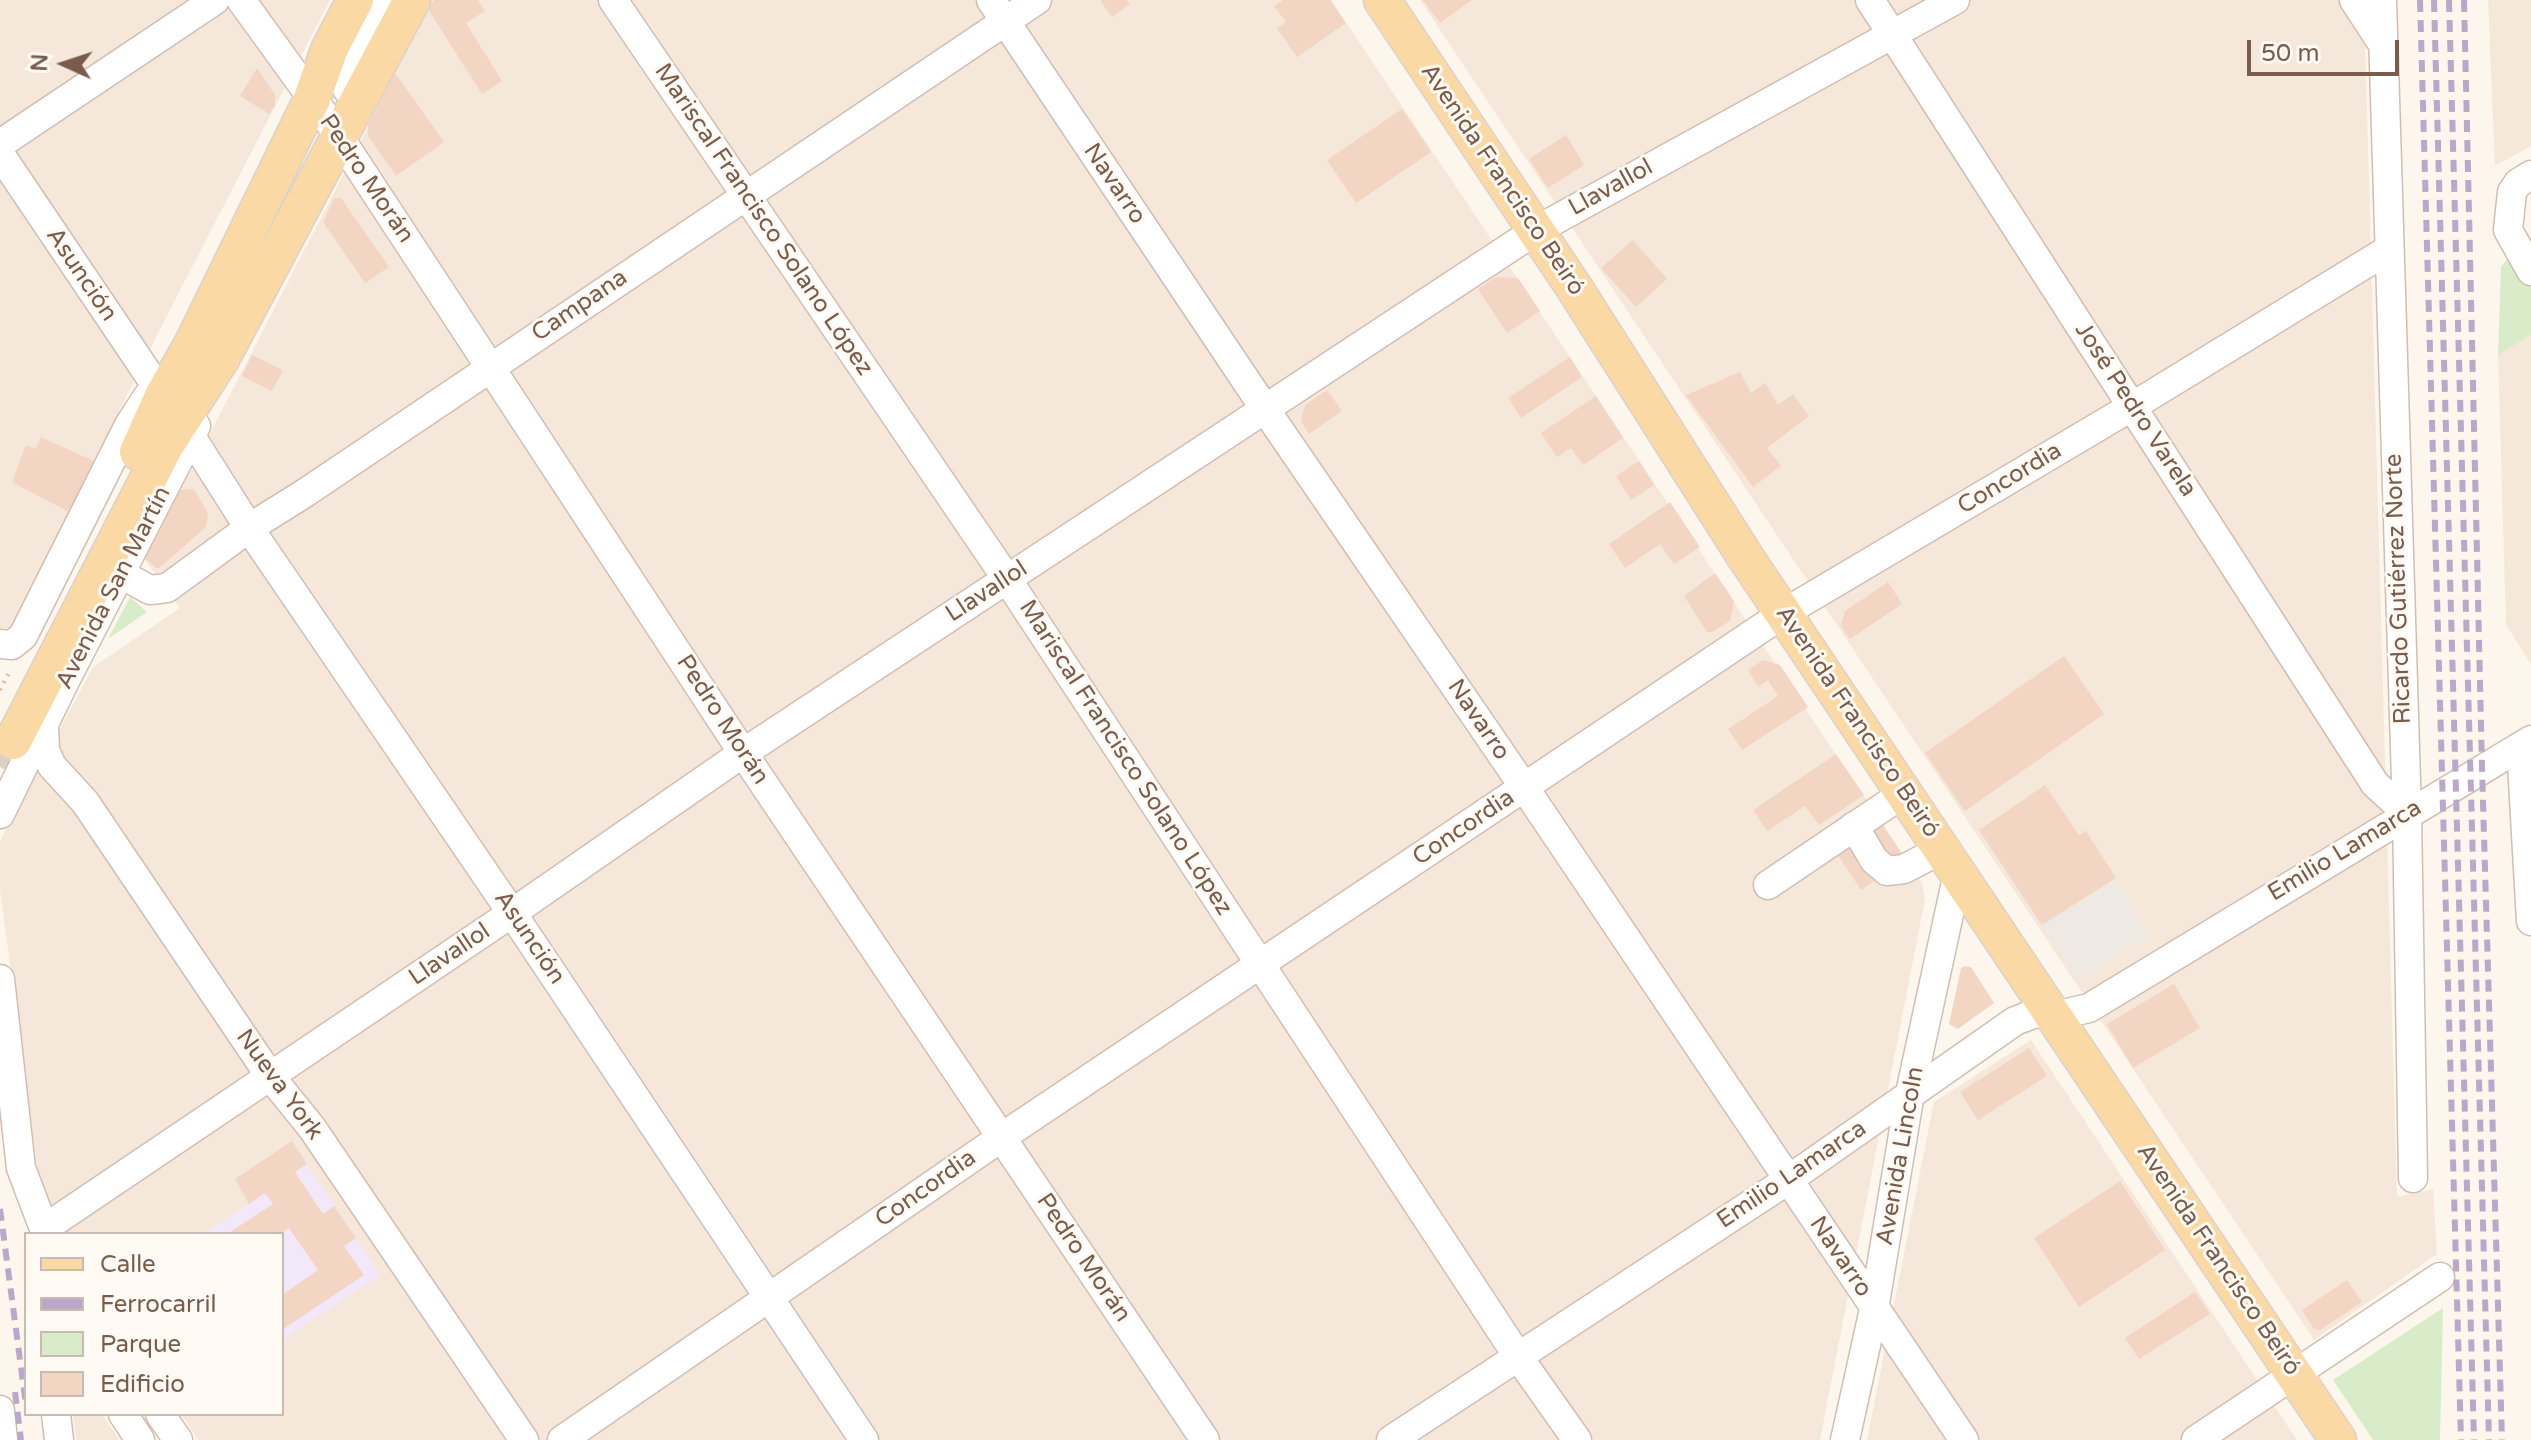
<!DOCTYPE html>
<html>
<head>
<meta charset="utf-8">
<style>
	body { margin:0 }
	#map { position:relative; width:2531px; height:1440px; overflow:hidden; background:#fdf6ec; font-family:"Varela Round",sans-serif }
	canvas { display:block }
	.legend { position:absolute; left:24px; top:1232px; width:260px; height:184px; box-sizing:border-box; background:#fffaf3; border:2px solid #cabbb1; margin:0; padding:10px 14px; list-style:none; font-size:24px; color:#7a5c4d }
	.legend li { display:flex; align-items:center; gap:16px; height:40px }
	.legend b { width:40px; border:2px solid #cabbb1 }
	.north { position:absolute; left:24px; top:24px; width:80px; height:80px; -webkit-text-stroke:6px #fffaf3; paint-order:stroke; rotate:273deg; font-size:22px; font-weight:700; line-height:32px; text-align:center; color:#7a5c4d }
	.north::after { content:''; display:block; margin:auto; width:28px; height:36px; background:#7a5c4d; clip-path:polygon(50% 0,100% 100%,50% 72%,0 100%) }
	.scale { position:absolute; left:2247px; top:40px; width:152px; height:36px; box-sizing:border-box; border:4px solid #7a5c4d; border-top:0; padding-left:10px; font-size:24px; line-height:28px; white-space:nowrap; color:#7a5c4d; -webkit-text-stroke:6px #fffaf3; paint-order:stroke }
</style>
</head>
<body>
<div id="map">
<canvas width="2531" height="1440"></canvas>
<ul class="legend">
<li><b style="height:10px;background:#fbd9a5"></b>Calle</li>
<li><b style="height:10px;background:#b9a8c9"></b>Ferrocarril</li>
<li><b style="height:22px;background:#d8ecc9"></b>Parque</li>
<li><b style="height:22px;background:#f3d5c3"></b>Edificio</li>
</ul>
<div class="north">N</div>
<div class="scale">50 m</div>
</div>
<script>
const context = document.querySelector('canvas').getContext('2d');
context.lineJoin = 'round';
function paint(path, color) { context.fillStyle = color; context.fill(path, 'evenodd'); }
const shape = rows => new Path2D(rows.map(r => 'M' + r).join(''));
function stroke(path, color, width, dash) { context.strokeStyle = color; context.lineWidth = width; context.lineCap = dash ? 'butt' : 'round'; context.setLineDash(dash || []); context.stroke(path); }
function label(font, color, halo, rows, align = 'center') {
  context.font = font + ' "Varela Round",sans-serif'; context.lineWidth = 6; context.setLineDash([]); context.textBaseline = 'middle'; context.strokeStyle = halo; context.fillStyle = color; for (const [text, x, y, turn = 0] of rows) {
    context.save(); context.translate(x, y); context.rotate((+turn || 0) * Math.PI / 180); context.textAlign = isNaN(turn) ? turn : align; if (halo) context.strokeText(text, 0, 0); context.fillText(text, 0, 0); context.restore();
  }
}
paint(shape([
	[0,0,330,0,157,335,11,628,0,628],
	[433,0,1331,0,1922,883,1925,899,1820,1440,198,1440,181,1414,282,1414,282,1234,61,1234,40,1188,0,890,0,841,93,667,180,608,145,560],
	[1420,0,2364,0,2397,1197,2433,1189,2437,1254,2314,1340],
	[2488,0,2531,0,2531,146,2495,166],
	[2531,335,2531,664,2506,625,2498,355],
	[2031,1040,2297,1440,1867,1440,1934,1102],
	[73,1414,102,1414,119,1440,76,1440]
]), '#f5e8da');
paint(shape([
	[2116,878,2150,935,2082,977,2073,973,2042,925]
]), '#efe9e4');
paint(shape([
	[292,1141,380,1275,282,1340,282,1234,203,1234,249,1204,235,1179]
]), '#f3e8fa');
paint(shape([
	[2515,249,2531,276,2531,335,2498,355,2501,267],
	[130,597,147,612,108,639],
	[2443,1308,2440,1440,2373,1440,2333,1380]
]), '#d8ecc9');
paint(shape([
	[434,0,478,0,485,11,466,23,502,81,482,94,426,6],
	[1100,0,1127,0,1130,4,1112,17],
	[1283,0,1330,0,1346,23,1297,57,1277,28,1286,22,1274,6],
	[1423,0,1472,0,1440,23],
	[257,68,275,95,275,105,269,114,240,96],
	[395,73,444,142,396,176,368,136,368,125],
	[1402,109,1431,152,1356,203,1327,160],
	[1566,135,1584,165,1548,188,1529,159],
	[334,198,341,198,389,267,365,283,323,222],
	[1633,240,1667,279,1636,307,1601,268],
	[1496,277,1518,278,1540,311,1507,333,1478,289],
	[252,355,283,370,272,391,242,376],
	[1570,357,1582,377,1521,418,1508,398],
	[1740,372,1751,393,1765,383,1778,405,1793,394,1809,416,1767,448,1781,466,1753,487,1686,395],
	[1327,390,1342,411,1309,434,1301,421,1305,405],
	[1596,396,1623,438,1583,465,1571,448,1557,457,1541,433],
	[41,437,94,461,69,512,12,482,26,445,36,449],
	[1639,461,1654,485,1631,500,1616,476],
	[194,489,208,513,206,527,158,569,145,559,180,490],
	[1670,502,1700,547,1674,564,1660,544,1625,568,1609,544],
	[1715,573,1734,601,1730,621,1712,632,1707,632,1684,596],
	[1888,582,1902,604,1850,639,1841,626,1845,611],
	[2064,656,2104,714,1965,811,1925,753],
	[1763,660,1780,665,1808,707,1742,750,1728,729,1778,696,1768,680,1758,687,1748,670],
	[1836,754,1864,795,1819,825,1805,806,1767,831,1753,810],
	[2045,785,2079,835,2086,831,2116,878,2042,925,1979,830],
	[1881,822,1906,860,1861,890,1836,852],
	[1965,966,1971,967,1994,1003,1958,1029,1949,1024,1961,968],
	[2174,984,2200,1028,2133,1068,2107,1024],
	[2029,1048,2047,1076,1978,1120,1960,1092],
	[292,1141,307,1164,295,1172,323,1214,334,1206,356,1238,344,1246,364,1275,282,1330,282,1295,318,1270,289,1228,280,1234,227,1234,273,1204,265,1193,249,1204,235,1179],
	[2120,1181,2165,1250,2079,1307,2034,1238],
	[2347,1280,2362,1302,2320,1330,2314,1329,2302,1310],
	[2195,1292,2210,1314,2139,1359,2125,1338]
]), '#f3d5c3');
stroke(shape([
	[0,767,13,741]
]), '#dcd0c4', 36, [36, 18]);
const minor = shape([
	[241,0,330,123,743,753,1205,1440],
	[613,0,1007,579,1517,1355,1577,1440],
	[991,0,1265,409,1524,787,1964,1440],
	[1870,0,2375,784,2407,813],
	[2354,0,2382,43],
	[2382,0,2407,813,2413,1178],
	[347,89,386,0],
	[0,144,215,0],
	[0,154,163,396],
	[2531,175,2518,183,2512,192,2508,230,2531,271],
	[192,438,249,528,512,913,864,1440],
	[121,574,150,590,167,588,249,528,305,493,1037,0],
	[0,644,12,645,23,636,129,425,148,396,154,396],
	[44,728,45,750,52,766,85,802,270,1076,312,1128,524,1440],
	[2521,746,2531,921],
	[0,814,65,681,196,426],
	[1854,826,1874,860,1887,871,1904,869,1942,849],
	[1768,885,1904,793],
	[0,979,21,1168,46,1234],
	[45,1228,512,913,743,753,1535,231,1955,0],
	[0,1410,3,1440],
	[56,1414,59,1440],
	[123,1414,140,1440],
	[160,1414,178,1440],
	[562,1440,1002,1137,1784,613,2133,406,2388,250],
	[1391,1440,1788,1180,2015,1021,2036,1013,2054,1016,2089,1008,2531,740],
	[1845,1440,1874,1309,1910,1093,1958,873],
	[2196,1440,2440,1277]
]);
const major = shape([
	[1382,0,1575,289,1746,558,2338,1440],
	[138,452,163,396,192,345,312,99,329,50,355,0],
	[13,741,165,446,221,359,412,0]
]);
stroke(minor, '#d1beb0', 31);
stroke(major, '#dad1cd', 39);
stroke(shape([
	[0,690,11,669]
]), '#d9b8a5', 4, [2, 6]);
stroke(minor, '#fff', 28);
stroke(major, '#fbd9a5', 36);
stroke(shape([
	[2420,0,2461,1440],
	[2434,0,2474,1440],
	[2449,0,2489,1440],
	[2464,0,2482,768,2502,1440],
	[0,1209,26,1405],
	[15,1392,21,1440]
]), '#b9a8c9', 6, [12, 8]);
label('24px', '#7a5c4d', '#fffaf3', [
	["Pedro Morán",366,179,56],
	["Avenida Francisco Beiró",1502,180,56],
	["Navarro",1114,184,56],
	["Llavallol",1611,188,-29],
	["Mariscal Francisco Solano López",763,220,56],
	["Asunción",81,275,56],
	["Campana",580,306,-34],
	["José Pedro Varela",2135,410,57],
	["Concordia",2010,479,-31],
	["Avenida San Martín",114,588,-63],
	["Ricardo Gutiérrez Norte",2399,589,-92],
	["Llavallol",987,592,-33],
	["Pedro Morán",722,720,57],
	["Navarro",1478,720,56],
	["Avenida Francisco Beiró",1857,722,56],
	["Mariscal Francisco Solano López",1125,758,57],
	["Concordia",1464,828,-34],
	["Emilio Lamarca",2345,851,-31],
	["Asunción",529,938,56],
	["Llavallol",450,955,-34],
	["Nueva York",279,1085,54],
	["Avenida Lincoln",1901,1156,-80],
	["Emilio Lamarca",1792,1175,-34],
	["Concordia",926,1189,-35],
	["Navarro",1840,1257,56],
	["Pedro Morán",1083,1258,56],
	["Avenida Francisco Beiró",2218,1260,56]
]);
</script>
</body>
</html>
